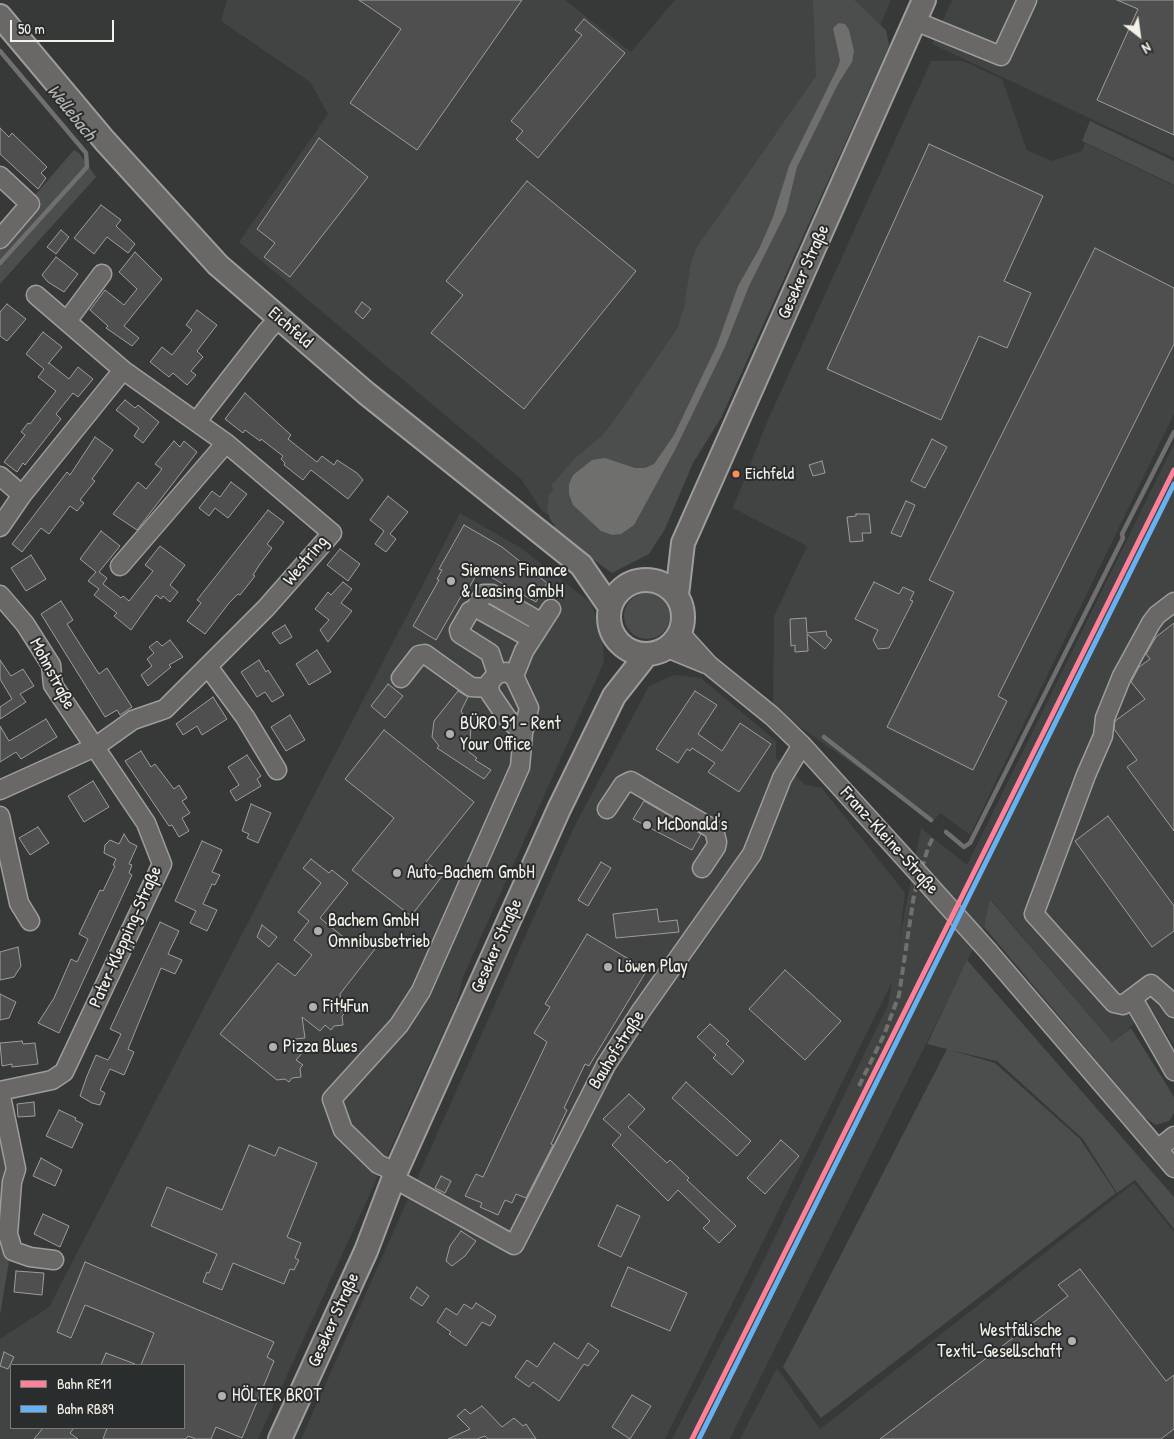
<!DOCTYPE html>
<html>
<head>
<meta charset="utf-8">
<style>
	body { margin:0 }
	#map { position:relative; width:1174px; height:1439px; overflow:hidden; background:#373838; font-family:"Patrick Hand",sans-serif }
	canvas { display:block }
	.legend { position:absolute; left:10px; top:1364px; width:175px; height:65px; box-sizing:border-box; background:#2a2d2e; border:1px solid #7b7b78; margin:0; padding:6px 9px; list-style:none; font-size:15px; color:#f4f1e8 }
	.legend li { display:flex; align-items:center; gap:10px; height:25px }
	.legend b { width:25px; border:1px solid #7b7b78 }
	.north { position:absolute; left:1114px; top:10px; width:50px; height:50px; -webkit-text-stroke:4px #2a2d2e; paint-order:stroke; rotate:150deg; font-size:14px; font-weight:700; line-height:20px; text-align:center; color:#f4f1e8 }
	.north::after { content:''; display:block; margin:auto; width:18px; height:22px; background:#f4f1e8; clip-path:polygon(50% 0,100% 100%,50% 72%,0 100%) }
	.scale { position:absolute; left:10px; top:20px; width:104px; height:22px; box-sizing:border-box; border:2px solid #f4f1e8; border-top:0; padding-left:6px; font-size:15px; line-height:18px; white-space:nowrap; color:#f4f1e8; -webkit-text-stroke:4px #2a2d2e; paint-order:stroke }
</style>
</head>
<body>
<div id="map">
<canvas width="1174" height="1439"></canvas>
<ul class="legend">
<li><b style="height:6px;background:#ff8098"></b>Bahn RE11</li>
<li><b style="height:6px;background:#66b1f2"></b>Bahn RB89</li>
</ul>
<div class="north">N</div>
<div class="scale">50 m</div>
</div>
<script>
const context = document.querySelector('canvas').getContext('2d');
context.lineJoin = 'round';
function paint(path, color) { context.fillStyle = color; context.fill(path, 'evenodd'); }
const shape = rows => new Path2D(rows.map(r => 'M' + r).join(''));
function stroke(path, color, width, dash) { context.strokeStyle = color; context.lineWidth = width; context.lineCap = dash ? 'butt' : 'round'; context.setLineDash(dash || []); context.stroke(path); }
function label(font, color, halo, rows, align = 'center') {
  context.font = font + ' "Patrick Hand",sans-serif'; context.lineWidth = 4; context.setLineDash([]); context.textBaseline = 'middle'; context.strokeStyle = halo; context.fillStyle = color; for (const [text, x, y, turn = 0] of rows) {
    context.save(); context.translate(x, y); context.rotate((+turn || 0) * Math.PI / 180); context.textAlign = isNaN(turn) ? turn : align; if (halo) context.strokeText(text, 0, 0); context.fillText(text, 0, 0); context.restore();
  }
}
paint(shape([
	[227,0,565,0,631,52,675,0,891,0,784,245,607,549,542,511,521,479,239,242,328,114,310,82,221,21],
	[952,0,1174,0,1174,158,932,44],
	[931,61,963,61,1002,79,1027,150,1051,161,1082,151,1085,143,1174,186,1174,414,970,835,940,813,934,821,773,708,774,616,807,546,733,508,767,422],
	[1174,444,1174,1045,1151,1010,1112,1042,991,899,984,927,730,1439,672,1439,751,1286,888,1005,892,982,665,1439,301,1439,573,829,649,686,674,675,701,678,776,741,776,758,806,785,822,788,905,893,899,942,921,828,967,865],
	[460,513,521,548,591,603,602,632,604,662,463,977,456,1005,258,1439,0,1439,0,1339,49,1307],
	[11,1365,184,1365,184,1428,11,1428],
	[1134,1183,1174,1232,1174,1439,740,1439,777,1368,820,1429]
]), '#414443');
paint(shape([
	[813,0,854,0,886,30,889,45,885,55,721,418,693,463,665,529,649,554,612,573,552,530,555,525,551,521,547,511,549,495,554,489,551,486,576,457,602,436,615,419,677,329,684,308,691,262,697,247,816,76],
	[1090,121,1174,161,1174,185,1082,141],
	[74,150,79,153,96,177,0,284,0,244,34,196],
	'624 616a23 23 0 1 1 46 0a23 23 0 1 1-46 0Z',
	[990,899,1112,1042,1131,1028,1174,1097,1174,1113,1169,1121,1156,1125,1144,1117,984,927],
	[967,960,1174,1197,1174,1229,1135,1180,1117,1193,1083,1139,997,1061,950,1050,995,1063,1080,1139,1116,1193,821,1418,783,1367,947,1049,927,1044],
	[0,1085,8,1098,10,1255,0,1315]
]), '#4b4e4c');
paint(shape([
	[839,23,845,24,849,30,854,51,852,62,838,84,797,167,786,212,749,286,725,347,675,450,634,525,621,534,612,535,601,531,573,505,569,494,569,484,573,475,592,460,605,458,635,468,645,468,654,464,674,435,717,345,738,286,759,249,773,217,789,166,838,67,840,60,833,28]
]), '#6f706d');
stroke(shape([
	[0,51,86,153,87,167,0,263],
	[824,737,931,820],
	[946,832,964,847,970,843,1123,538,1122,534,1174,432]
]), '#6f706d', 4.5);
const building = shape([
	[359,0,522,0,417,150,350,103,401,29,359,0],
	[1117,0,1174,0,1174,135,1097,100,1138,9,1117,0],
	[584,19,625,53,538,158,516,139,523,131,511,121,582,35,575,30,584,19],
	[0,128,9,137,12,133,47,167,41,173,46,178,38,189,0,154,0,128],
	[319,138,368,177,290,277,264,257,275,243,257,229,319,138],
	[929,144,1043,196,1004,281,1031,293,1007,348,979,336,941,420,827,369,929,144],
	[527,181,636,271,524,409,431,333,463,295,446,281,527,181],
	[101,205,121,220,116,226,135,244,128,253,107,237,94,254,74,238,101,205],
	[61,230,69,237,56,254,47,247,61,230],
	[1095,248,1174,288,1174,344,998,696,1007,701,973,770,887,727,954,592,929,580,1095,248],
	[135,252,162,279,124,326,139,338,132,346,106,328,108,326,90,310,105,290,124,305,137,289,119,272,135,252],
	[56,257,78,274,64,292,48,282,42,275,56,257],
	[362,302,371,309,363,319,355,312,362,302],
	[7,304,26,319,7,341,0,336,0,312,7,304],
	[197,310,217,325,197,351,203,357,191,371,196,375,187,385,173,373,169,377,150,362,162,347,172,355,192,330,186,325,197,310],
	[43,332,62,347,48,364,49,363,69,379,78,367,93,379,78,397,73,393,56,414,61,419,25,465,23,463,17,472,4,462,25,435,21,432,28,423,30,424,56,391,38,377,44,369,26,354,43,332],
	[245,393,291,435,288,439,317,462,322,456,334,465,337,460,357,473,363,480,348,499,311,470,303,480,284,465,285,463,281,459,283,456,261,439,260,441,245,430,243,433,225,419,245,393],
	[125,400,135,408,138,405,159,422,143,443,134,436,139,428,116,410,125,400],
	[95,437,113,450,92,479,95,481,80,500,84,503,77,511,70,506,49,534,41,528,22,552,12,544,67,472,70,475,95,437],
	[932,439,947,447,925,488,911,481,932,439],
	[174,441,180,447,184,441,197,452,137,530,113,514,138,482,146,489,162,469,155,464,174,441],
	[822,461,825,473,813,476,809,465,822,461],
	[231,482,247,494,228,518,215,508,209,516,199,508,212,491,220,497,231,482],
	[388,496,408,512,390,534,396,539,386,552,375,544,384,531,370,520,388,496],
	[906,501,915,505,901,537,891,533,906,501],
	[268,510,284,522,267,544,272,548,260,564,253,575,255,576,240,595,238,594,229,603,205,634,187,621,201,603,197,600,268,510],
	[856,514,869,514,871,533,862,533,863,541,850,542,847,517,856,516,856,514],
	[464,525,502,547,547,583,536,602,518,592,516,595,506,590,508,587,479,570,465,595,463,593,436,640,413,626,439,580,437,579,442,570,439,569,464,525],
	[101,531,120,546,99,572,107,578,103,584,121,598,123,596,129,601,153,571,145,565,160,546,185,565,170,585,178,592,170,602,163,596,161,599,156,595,131,630,114,616,117,613,94,595,99,589,88,581,96,572,80,559,101,531],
	[340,549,360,564,348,581,327,565,340,549],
	[31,555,46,579,26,591,11,568,31,555],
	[343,582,352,589,341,603,352,611,328,642,320,630,329,620,315,609,328,592,331,595,343,582],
	[874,582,899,594,903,587,914,592,910,600,913,601,889,648,878,649,873,640,878,630,855,619,874,582],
	[61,601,73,620,67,624,99,674,107,668,132,707,120,715,117,710,105,717,41,614,61,601],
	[806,618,807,633,826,631,827,636,832,640,825,649,807,634,808,651,795,652,795,645,791,646,790,619,806,618],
	[1174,623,1174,831,1127,767,1137,760,1114,729,1115,721,1145,699,1131,682,1139,667,1150,659,1146,654,1156,637,1174,623],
	[285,625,292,637,280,644,272,633,285,625],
	[170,640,183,657,169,665,171,667,148,686,141,675,152,666,147,659,154,653,149,647,157,641,162,646,170,640],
	[317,650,331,672,309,685,296,664,317,650],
	[0,660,11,676,23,669,34,686,20,694,26,702,0,719,0,707,12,699,0,679,0,660],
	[259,660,266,672,268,670,284,695,272,702,265,692,257,697,241,672,259,660],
	[388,684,403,696,385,718,371,706,388,684],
	[458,691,468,697,461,711,471,728,469,752,477,758,475,760,491,770,484,779,437,748,439,746,432,737,434,721,458,691],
	[695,691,717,705,698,734,722,751,740,723,771,744,739,792,708,772,715,763,692,748,690,751,687,749,678,763,656,749,695,691],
	[213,697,227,719,202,735,197,726,183,735,176,724,213,697],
	[290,715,305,740,286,751,271,727,290,715],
	[46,719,57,737,21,759,16,752,0,762,0,726,9,741,46,719],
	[384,730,474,802,426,862,443,875,411,916,352,870,394,818,345,779,384,730],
	[141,751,151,767,155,764,174,789,179,785,187,798,182,801,190,813,182,818,189,831,179,837,172,825,169,826,125,761,141,751],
	[247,755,261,776,257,779,261,786,236,801,230,791,239,785,228,767,247,755],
	[93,781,109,807,84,822,68,796,93,781],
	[644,801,701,834,692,850,633,819,644,801],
	[251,804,271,813,258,843,247,838,249,834,242,831,251,804],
	[1108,816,1174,906,1174,931,1152,947,1075,841,1108,816],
	[38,827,49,843,30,855,19,838,38,827],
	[124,834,129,842,137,846,129,864,132,865,129,873,132,875,59,1033,38,1023,54,998,71,959,77,962,88,939,79,934,100,890,103,891,115,866,113,865,116,859,104,853,105,845,110,840,119,844,124,834],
	[202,841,222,850,212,872,220,875,215,885,212,884,203,904,217,910,207,931,190,923,196,911,175,901,202,841],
	[311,859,329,873,332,870,348,883,320,918,358,949,365,941,375,949,340,994,341,1010,345,1013,342,1016,343,1025,334,1026,331,1030,325,1025,320,1031,302,1017,305,1038,285,1040,302,1053,296,1060,303,1065,300,1068,301,1077,292,1078,289,1082,285,1079,277,1080,220,1034,278,963,295,976,312,955,294,940,309,921,298,912,321,883,303,868,311,859],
	[601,862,611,868,588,906,578,900,601,862],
	[657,909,659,922,677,920,679,932,616,938,613,914,657,909],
	[160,922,179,931,168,954,182,960,175,974,161,968,128,1049,134,1052,124,1075,110,1069,100,1090,105,1093,100,1105,92,1103,80,1096,87,1076,96,1055,108,1060,111,1055,121,1034,110,1029,160,922],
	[262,925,277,937,269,947,257,937,262,925],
	[587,934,647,970,589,1066,585,1064,564,1108,567,1110,551,1144,553,1145,526,1198,516,1194,512,1203,505,1200,498,1215,480,1207,482,1203,465,1196,476,1174,483,1177,547,1042,534,1033,550,1007,545,1004,587,934],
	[18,947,21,966,14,977,0,980,0,952,18,947],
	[785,970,841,1021,805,1060,749,1009,785,970],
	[0,994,16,1002,9,1018,0,1020,0,994],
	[710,1024,729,1041,726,1044,744,1061,732,1075,713,1058,716,1055,697,1037,710,1024],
	[22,1041,23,1044,35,1043,38,1064,12,1067,12,1064,2,1066,0,1043,22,1041],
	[686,1082,751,1141,737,1156,672,1098,686,1082],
	[629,1094,645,1109,628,1127,667,1163,670,1160,689,1178,687,1180,736,1226,719,1243,703,1228,710,1221,678,1190,668,1201,612,1145,621,1135,603,1119,629,1094],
	[34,1102,35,1116,18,1117,17,1104,34,1102],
	[59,1110,76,1118,75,1120,83,1124,72,1148,46,1136,59,1110],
	[781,1140,799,1156,765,1194,747,1178,781,1140],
	[249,1145,275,1156,279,1147,317,1163,287,1237,301,1243,295,1258,299,1260,294,1270,290,1269,284,1284,233,1263,222,1290,203,1282,207,1272,209,1273,217,1254,151,1226,167,1187,222,1210,249,1145],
	[41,1158,62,1170,55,1186,33,1176,41,1158],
	[441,1176,451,1181,445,1193,435,1188,441,1176],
	[617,1205,640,1216,621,1257,598,1246,617,1205],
	[43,1214,69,1226,60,1247,34,1234,43,1214],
	[461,1231,476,1241,465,1256,452,1266,446,1261,450,1246,461,1231],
	[85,1262,274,1342,267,1357,274,1361,242,1438,216,1427,211,1439,196,1439,188,1436,186,1439,103,1439,107,1428,184,1428,184,1365,141,1365,154,1333,85,1305,71,1338,57,1332,85,1262],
	[628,1267,687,1293,670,1331,611,1306,628,1267],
	[1080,1269,1166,1381,1174,1375,1174,1429,1161,1439,880,1439,1068,1296,1058,1285,1080,1269],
	[16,1271,44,1273,42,1295,14,1292,16,1271],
	[417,1287,429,1296,422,1306,410,1298,417,1287],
	[476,1303,496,1316,490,1326,482,1322,466,1346,449,1334,451,1332,437,1322,446,1308,457,1315,464,1304,472,1309,476,1303],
	[554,1343,578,1359,588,1343,599,1351,588,1366,584,1364,559,1401,533,1382,529,1387,515,1377,527,1360,537,1367,554,1343],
	[4,1352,14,1357,8,1369,0,1366,4,1352],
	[106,1353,135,1364,135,1365,101,1365,106,1353],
	[632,1395,651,1406,630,1439,612,1427,632,1395],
	[482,1406,502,1427,514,1418,523,1426,526,1424,536,1439,488,1439,485,1436,477,1439,448,1439,470,1429,457,1416,465,1409,470,1414,482,1406],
	[43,1428,74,1428,70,1433,78,1439,34,1439,43,1428]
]);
paint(building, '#4f4f4f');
stroke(building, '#9d9d9b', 1);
const minor = shape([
	[915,21,1001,56,1027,0],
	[0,176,30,204,0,239],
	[67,321,102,274],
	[197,421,267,331,279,318],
	[0,476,22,495],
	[0,527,22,495,123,370],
	[120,566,226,443],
	[0,595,25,624,51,665,53,685,146,823,162,864,64,1072,52,1080,0,1091,16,1169,12,1182,8,1234,13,1251,30,1257,54,1260],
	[1174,602,1157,615,1151,623,1122,676,1105,718,1103,736,1086,775,1034,914,1114,1003,1123,1005,1151,984,1167,998,1174,1008],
	[478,607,470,611,459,630,460,634,490,653,497,674],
	[680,633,709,665,772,716,802,745,901,854],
	[532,639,480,610,478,603,484,594,492,594,542,623],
	[667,648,706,664],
	[209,668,245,717,277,770],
	[514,676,524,651,551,609],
	[401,678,419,655,425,654,471,687,489,688],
	[0,790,95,747,133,720,165,709,266,608,332,533,226,443,123,370,36,295],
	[607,809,623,785,631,781,706,825,714,830,717,842,716,847,702,868],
	[0,816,19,903,30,921],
	[989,952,1174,1168],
	[1133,999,1174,1071],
	[1158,1149,1174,1136],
	[396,1172,378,1164,343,1130,332,1099,399,1025,421,991,520,767,523,733,529,708,514,676,506,672,497,674,489,683,490,693,507,718,523,733],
	[393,1178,514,1245,606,1065,641,1011,752,854,782,778,802,745]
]);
const major = shape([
	[0,16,105,141,218,265,366,393,581,565,610,607],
	'609 617a37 37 0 1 1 74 0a37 37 0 1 1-74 0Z',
	[677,595,683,543,924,0],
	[280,1439,366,1251,396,1172,559,809,614,696,647,654]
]);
stroke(minor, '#9d9d9b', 21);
stroke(major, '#9d9d9b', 26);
stroke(minor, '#696866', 18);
stroke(major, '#696866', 22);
stroke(shape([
	[859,1086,884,1035,899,995,914,895,928,848,934,835]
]), '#70706f', 4, [8, 4]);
const minorBridge = shape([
	[901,854,989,952]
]);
stroke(minorBridge, '#9d9d9b', 21, []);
stroke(minorBridge, '#696866', 18);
stroke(shape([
	[692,1439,1174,470]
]), '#ff8098', 5);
stroke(shape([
	[699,1439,1174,484]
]), '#66b1f2', 5);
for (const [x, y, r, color] of [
	[736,474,4.5,"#fa8e5a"],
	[451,581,5,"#b2b0aa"],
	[450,734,5,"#b2b0aa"],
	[647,825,5,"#b2b0aa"],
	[397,873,5,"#b2b0aa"],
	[318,931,5,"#b2b0aa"],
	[608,967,5,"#b2b0aa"],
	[313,1007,5,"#b2b0aa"],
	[273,1047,5,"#b2b0aa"],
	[1072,1341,5,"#b2b0aa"],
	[222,1396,5,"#b2b0aa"]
]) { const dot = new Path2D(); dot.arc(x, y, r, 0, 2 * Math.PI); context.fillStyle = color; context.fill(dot); stroke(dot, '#2a2d2e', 2); }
label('17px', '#f4f1e8', '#2a2d2e', [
	["Eichfeld",745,474]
], 'left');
label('18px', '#f4f1e8', '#2a2d2e', [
	["Geseker Straße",804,272,-66],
	["Eichfeld",290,328,41],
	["Westring",306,561,-50],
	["Mohnstraße",52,674,62],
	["Franz-Kleine-Straße",889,841,48],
	["Pater-Klepping-Straße",126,937,-66],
	["Geseker Straße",497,946,-66],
	["Bauhofstraße",617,1050,-58],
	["Geseker Straße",334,1320,-66]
]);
label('18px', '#f4f1e8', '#2a2d2e', [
	["Siemens Finance",461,571],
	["& Leasing GmbH",461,592],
	["BÜRO 51 - Rent",460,724],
	["Your Office",460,745],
	["McDonald's",657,825],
	["Auto-Bachem GmbH",407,873],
	["Bachem GmbH",328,921],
	["Omnibusbetrieb",328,942],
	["Löwen Play",618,967],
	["Fit4Fun",323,1007],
	["Pizza Blues",283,1047],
	["Westfälische",1062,1331,"right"],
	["Textil-Gesellschaft",1062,1352,"right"],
	["HÖLTER BROT",232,1396]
], 'left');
label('italic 19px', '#b4b3ad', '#2a2d2e', [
	["Wellebach",71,113,51]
]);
</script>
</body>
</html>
